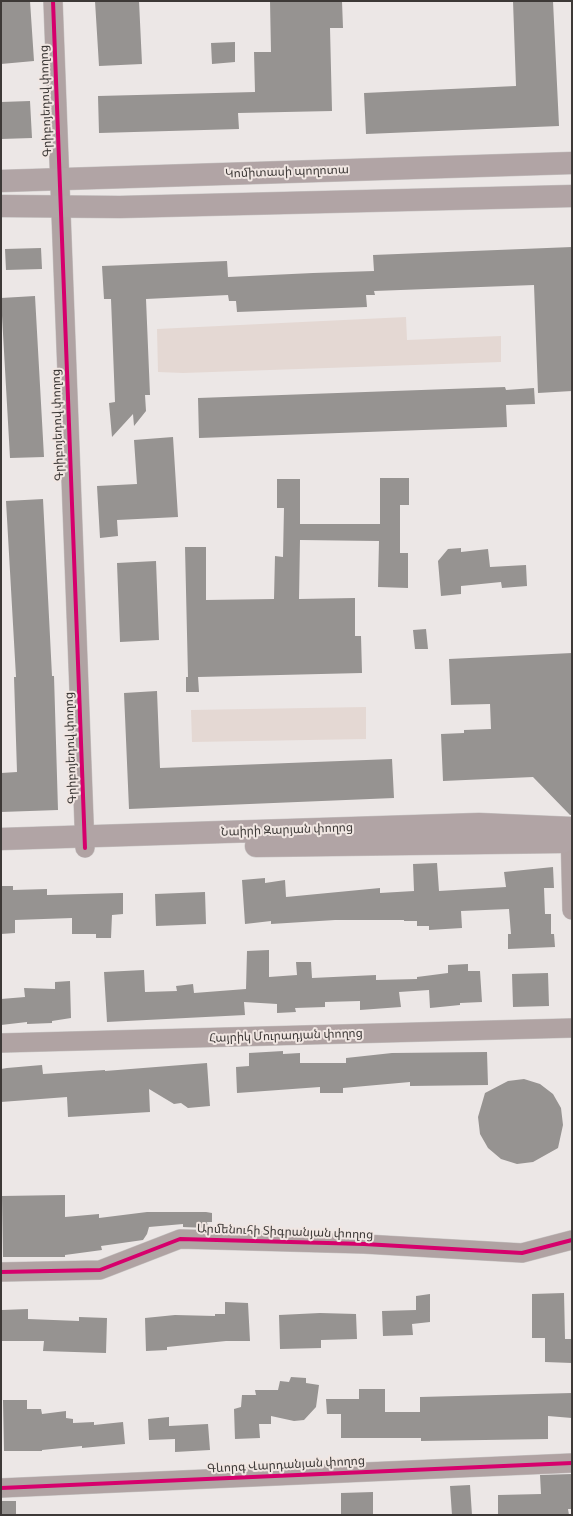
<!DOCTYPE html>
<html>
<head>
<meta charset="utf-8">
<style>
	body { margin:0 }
	#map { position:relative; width:573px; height:1516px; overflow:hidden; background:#ece7e6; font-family:Bitter,serif }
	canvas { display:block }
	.frame { position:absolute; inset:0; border:2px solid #3d3937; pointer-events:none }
</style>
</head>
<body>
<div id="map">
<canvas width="573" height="1516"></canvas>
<div class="frame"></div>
</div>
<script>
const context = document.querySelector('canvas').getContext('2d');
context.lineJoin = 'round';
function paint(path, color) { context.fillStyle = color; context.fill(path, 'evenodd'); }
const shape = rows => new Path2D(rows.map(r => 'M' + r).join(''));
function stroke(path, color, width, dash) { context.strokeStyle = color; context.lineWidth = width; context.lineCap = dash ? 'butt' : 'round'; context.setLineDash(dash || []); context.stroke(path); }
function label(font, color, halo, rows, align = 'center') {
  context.font = font + ' Bitter,"Noto Sans Armenian",serif'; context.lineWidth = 4; context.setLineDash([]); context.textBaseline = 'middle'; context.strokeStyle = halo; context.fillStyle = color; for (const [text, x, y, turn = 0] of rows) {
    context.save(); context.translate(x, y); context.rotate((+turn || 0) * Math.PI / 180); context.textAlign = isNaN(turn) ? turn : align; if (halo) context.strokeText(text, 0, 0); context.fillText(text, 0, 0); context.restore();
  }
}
paint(shape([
	[406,317,407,340,501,336,501,362,183,373,158,372,157,329],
	[366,707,366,739,192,742,191,710]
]), '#e4d8d3');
paint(shape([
	[1,1,30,1,34,61,1,64],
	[95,1,139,1,142,64,99,66],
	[270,1,342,1,343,28,330,28,332,111,238,113,239,129,99,133,98,96,255,92,254,52,271,52],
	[513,1,553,1,559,126,366,134,364,93,516,86],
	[235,42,235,62,212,64,211,43],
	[30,101,32,138,1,139,1,102],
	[572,247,572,391,538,393,534,285,374,291,375,295,366,295,367,307,237,312,236,301,229,301,228,295,146,299,150,395,145,395,146,411,134,426,133,414,112,437,109,403,115,402,111,299,104,299,102,266,227,261,228,277,313,273,374,271,373,255],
	[41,248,42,269,6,270,5,249],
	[35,296,44,457,10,458,1,298],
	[505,387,506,390,534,388,535,404,506,405,507,427,199,438,198,398],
	[173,437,178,517,117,520,118,536,100,538,97,486,137,484,134,440],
	[380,478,409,478,409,505,400,505,400,553,408,553,408,588,378,587,379,541,300,540,299,599,355,598,355,636,361,636,362,673,198,677,199,692,186,692,186,677,188,677,185,547,206,547,206,600,274,599,275,556,283,557,284,508,277,508,277,479,300,479,300,524,380,524],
	[43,499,52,676,54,676,58,810,1,812,1,773,17,772,14,677,16,677,6,501],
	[461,548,461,552,488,549,490,567,526,565,527,586,502,588,501,582,461,586,461,594,441,596,438,561,448,549],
	[156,561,159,640,120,642,117,563],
	[426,629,428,649,415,649,413,630],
	[572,653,572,815,570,815,533,777,443,781,441,734,464,733,464,730,491,729,490,704,451,705,449,659],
	[157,691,160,768,392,759,394,798,129,809,124,693],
	[437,863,439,891,506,887,504,872,553,867,554,888,544,888,545,914,551,914,551,934,554,934,555,947,508,949,508,934,511,934,509,909,461,911,462,928,429,930,429,926,417,926,417,921,404,921,404,920,335,920,271,924,271,921,245,924,242,880,265,878,265,883,285,880,286,897,380,888,380,893,414,891,413,864],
	[1,886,13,886,13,890,47,889,47,895,123,893,123,914,112,915,111,938,96,938,96,934,72,934,72,918,15,920,15,933,1,934],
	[205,892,206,924,156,926,155,894],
	[269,950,269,977,297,975,296,962,311,962,312,978,376,975,376,980,417,979,417,977,448,973,448,965,468,964,468,971,480,971,482,1002,460,1003,460,1005,430,1008,429,990,399,992,401,1007,360,1010,360,1001,325,1002,325,1007,295,1008,296,1012,277,1013,277,1004,244,1002,245,1015,107,1022,104,972,144,970,145,992,177,991,176,986,193,984,194,993,246,989,247,951],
	[548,973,549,1006,513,1007,512,974],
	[70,981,71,1018,52,1021,52,1023,27,1024,27,1022,1,1025,1,999,25,997,24,988,55,989,55,982],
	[283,1051,283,1054,300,1053,300,1063,346,1063,346,1058,392,1053,487,1052,488,1085,410,1086,410,1082,343,1088,343,1093,320,1093,320,1087,237,1093,236,1067,249,1066,249,1053],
	[207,1063,210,1106,188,1108,181,1103,174,1104,149,1089,150,1112,68,1117,67,1097,1,1102,1,1069,7,1068,42,1065,43,1074,105,1070,105,1071],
	[524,1079,540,1084,553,1094,561,1108,563,1125,558,1148,533,1162,517,1164,501,1159,488,1148,480,1134,478,1117,485,1093,508,1081],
	[65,1195,65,1217,99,1214,99,1218,147,1212,206,1212,212,1213,212,1222,207,1222,208,1228,183,1227,183,1224,149,1227,147,1234,143,1240,101,1246,102,1250,65,1255,65,1257,3,1257,2,1196],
	[564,1293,565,1339,572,1339,572,1363,545,1362,545,1338,532,1338,532,1294],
	[430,1294,430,1322,412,1324,413,1335,383,1336,382,1311,416,1310,416,1296],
	[225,1302,248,1303,250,1341,226,1341,167,1347,167,1350,146,1351,145,1318,175,1315,215,1316,215,1314,225,1314],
	[28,1309,28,1319,79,1321,79,1317,107,1318,106,1353,43,1351,44,1341,2,1341,2,1310],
	[320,1313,356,1314,357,1339,321,1340,321,1348,280,1349,279,1315],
	[291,1377,306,1378,306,1383,319,1385,316,1407,304,1420,294,1421,271,1416,271,1424,259,1424,260,1438,235,1439,234,1409,241,1407,242,1395,256,1395,255,1390,278,1390,280,1381,289,1382],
	[359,1389,385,1389,385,1412,420,1412,420,1397,572,1393,572,1418,548,1416,548,1439,421,1441,421,1438,341,1438,341,1414,327,1414,326,1399,359,1399],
	[3,1400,27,1400,27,1409,41,1409,42,1414,66,1411,66,1418,73,1419,73,1423,94,1422,94,1425,123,1422,125,1444,82,1448,82,1446,42,1450,42,1451,4,1451],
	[169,1417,169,1426,208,1424,210,1450,175,1452,175,1439,149,1440,148,1419],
	[572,1474,572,1509,568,1509,569,1515,498,1515,498,1495,541,1494,540,1475],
	[470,1485,472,1515,452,1515,450,1486],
	[373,1492,373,1515,341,1515,341,1493],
	[1,1501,16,1501,16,1515,1,1515]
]), '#969391');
const minor = shape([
	[53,1,85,848],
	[570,828,572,910],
	[1,1043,572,1028],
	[1,1272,100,1270,180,1239,364,1244,522,1253,572,1240],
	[1,1488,572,1463]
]);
const major = shape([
	[1,181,572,163],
	[1,206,120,207,572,196],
	[1,839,479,824,572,828],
	[256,846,562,842]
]);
stroke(minor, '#c8c5c4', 20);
stroke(major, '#c8c5c4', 23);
stroke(minor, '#b0a3a3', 19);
stroke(major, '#b1a4a5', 22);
stroke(shape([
	[53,1,85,848],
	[1,1272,100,1270,180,1239,364,1244,522,1253,572,1240],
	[1,1488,572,1463]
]), '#d6006c', 4);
label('12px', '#3d3937', '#f0e6e2', [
	["Գրիբոյեդով փողոց",46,101,-92],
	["Կոմիտասի պողոտա",287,172,-2],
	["Գրիբոյեդով փողոց",58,425,-92],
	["Գրիբոյեդով փողոց",71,748,-92],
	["Նաիրի Զարյան փողոց",287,830,-2],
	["Հայրիկ Մուրադյան փողոց",286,1036,-2],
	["Արմենուհի Տիգրանյան փողոց",285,1232,2],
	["Գևորգ Վարդանյան փողոց",286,1465,-3]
]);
</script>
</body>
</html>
